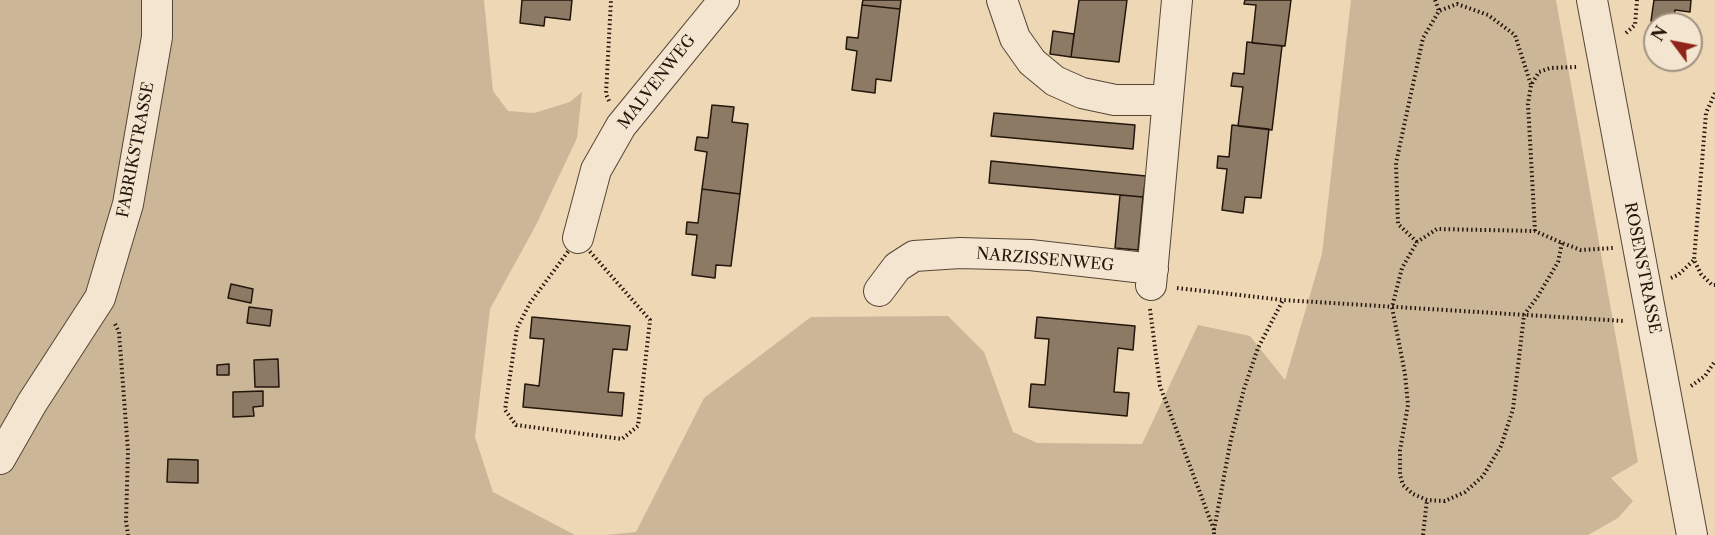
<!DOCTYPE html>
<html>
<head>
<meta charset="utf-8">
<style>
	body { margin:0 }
	#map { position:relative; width:1715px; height:535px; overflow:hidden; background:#edd7b5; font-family:"Libre Caslon Text",serif }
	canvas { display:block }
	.north { position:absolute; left:1643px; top:12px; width:60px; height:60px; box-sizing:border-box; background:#f3e5cf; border:2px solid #a09281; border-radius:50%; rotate:302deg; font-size:16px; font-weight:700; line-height:24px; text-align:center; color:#23160c }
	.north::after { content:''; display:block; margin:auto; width:21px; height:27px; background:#8f2418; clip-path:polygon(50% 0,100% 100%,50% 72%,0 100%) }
</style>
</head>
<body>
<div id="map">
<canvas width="1715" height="535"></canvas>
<div class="north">N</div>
</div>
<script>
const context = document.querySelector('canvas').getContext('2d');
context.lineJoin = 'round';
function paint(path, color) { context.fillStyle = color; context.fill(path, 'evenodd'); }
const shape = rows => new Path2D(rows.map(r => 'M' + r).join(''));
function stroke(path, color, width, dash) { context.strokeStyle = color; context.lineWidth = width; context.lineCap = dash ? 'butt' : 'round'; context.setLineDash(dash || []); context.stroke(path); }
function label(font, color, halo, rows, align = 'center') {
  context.font = font + ' "Libre Caslon Text",serif'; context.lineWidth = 5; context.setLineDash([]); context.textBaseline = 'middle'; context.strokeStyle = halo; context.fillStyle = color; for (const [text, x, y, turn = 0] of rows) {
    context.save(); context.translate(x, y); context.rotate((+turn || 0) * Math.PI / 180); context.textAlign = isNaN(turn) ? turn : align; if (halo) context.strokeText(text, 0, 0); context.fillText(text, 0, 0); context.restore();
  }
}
paint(shape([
	[0,0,484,0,493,91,508,111,534,113,570,102,582,92,577,138,536,225,490,309,475,437,493,492,575,535,0,535],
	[1351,0,1556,0,1638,462,1611,478,1633,501,1618,518,1588,535,605,535,636,532,704,398,811,317,948,316,984,352,1013,432,1037,443,1142,444,1198,325,1250,336,1285,380,1322,254]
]), '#cbb698');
const building = shape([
	[522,0,572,0,570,20,545,17,544,26,520,23,522,0],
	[863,0,901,0,900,9,862,5,863,0],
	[1079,0,1127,0,1119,62,1071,57,1079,0],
	[1245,0,1291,0,1285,46,1252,43,1256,5,1244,4,1245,0],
	[1654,0,1691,0,1690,12,1675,10,1673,24,1651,21,1654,0],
	[862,5,900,9,891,81,876,79,875,93,852,90,857,51,846,49,847,37,858,38,862,5],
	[1053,31,1074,34,1071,57,1050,54,1053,31],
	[1247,42,1282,46,1272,130,1238,126,1243,87,1231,86,1233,73,1244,74,1247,42],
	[712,105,734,107,732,122,748,124,740,194,702,189,707,152,695,150,697,137,708,138,712,105],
	[994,113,1135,125,1133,149,991,136,994,113],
	[1232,125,1269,129,1261,198,1245,197,1243,213,1222,210,1227,169,1217,168,1218,156,1229,157,1232,125],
	[991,161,1146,176,1143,197,989,183,991,161],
	[702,189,740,194,731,266,716,265,715,278,692,275,697,235,686,234,687,222,698,223,702,189],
	[1120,195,1143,197,1138,250,1115,248,1120,195],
	[231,284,253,289,251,303,228,298,231,284],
	[249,307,272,310,270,326,247,323,249,307],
	[532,317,630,326,627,350,613,349,608,392,624,393,622,416,523,407,525,384,539,386,544,339,530,338,532,317],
	[1037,317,1135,326,1133,350,1118,348,1114,392,1129,393,1127,416,1029,407,1031,384,1045,385,1049,339,1035,338,1037,317],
	[278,359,279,387,255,387,254,360,278,359],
	[229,364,229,375,217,375,217,365,229,364],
	[263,391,263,406,253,407,254,416,233,417,233,392,263,391],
	[168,459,198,460,198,483,167,482,168,459]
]);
paint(building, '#8c7a64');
stroke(building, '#23160c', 1.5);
const minor = shape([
	[1002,0,1015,38,1032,62,1055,81,1082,93,1115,100,1167,100],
	[1592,0,1692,535],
	[578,238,596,170,621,126,724,0],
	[1151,285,1177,0],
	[879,291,897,267,914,256,960,253,1030,255,1153,269],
	[0,459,32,403,100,298,128,204,157,37,157,0]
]);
stroke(minor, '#564636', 32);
stroke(shape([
	[1435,0,1439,11],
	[1626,33,1635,25,1637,0],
	[1715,93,1706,113,1694,260,1701,274,1712,285,1715,285],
	[609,101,606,94,611,0],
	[1535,231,1528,104,1531,85,1539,72,1550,68,1577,67],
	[578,238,650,320,638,426,622,439,516,425,505,410,517,328,530,303,578,238],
	[1417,242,1398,224,1396,163,1423,38,1439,11,1457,4,1488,15,1515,35,1531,85],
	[1562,243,1558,262,1538,296,1524,315,1513,409,1501,446,1483,476,1465,492,1445,501,1427,500,1413,494,1403,485,1400,475,1400,450,1408,405,1405,374,1392,307,1402,268,1417,242,1437,229,1535,231,1562,243,1581,250,1613,248],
	[1671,278,1678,275,1694,260],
	[1177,288,1283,300,1624,321],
	[1150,309,1160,386,1214,530,1214,535],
	[115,324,119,332,128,451,126,521,128,535],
	[1691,386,1705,376,1715,361],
	[1214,530,1231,439,1244,389,1258,348,1283,300],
	[1423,535,1427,500]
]), '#23160c', 4, [1.5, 3]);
stroke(minor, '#f3e5cf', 30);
label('16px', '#23160c', '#f3e5cf', [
	["MALVENWEG",657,82,-52],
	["FABRIKSTRASSE",136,150,-79],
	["NARZISSENWEG",1045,260,5],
	["ROSENSTRASSE",1642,268,79]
]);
</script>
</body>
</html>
